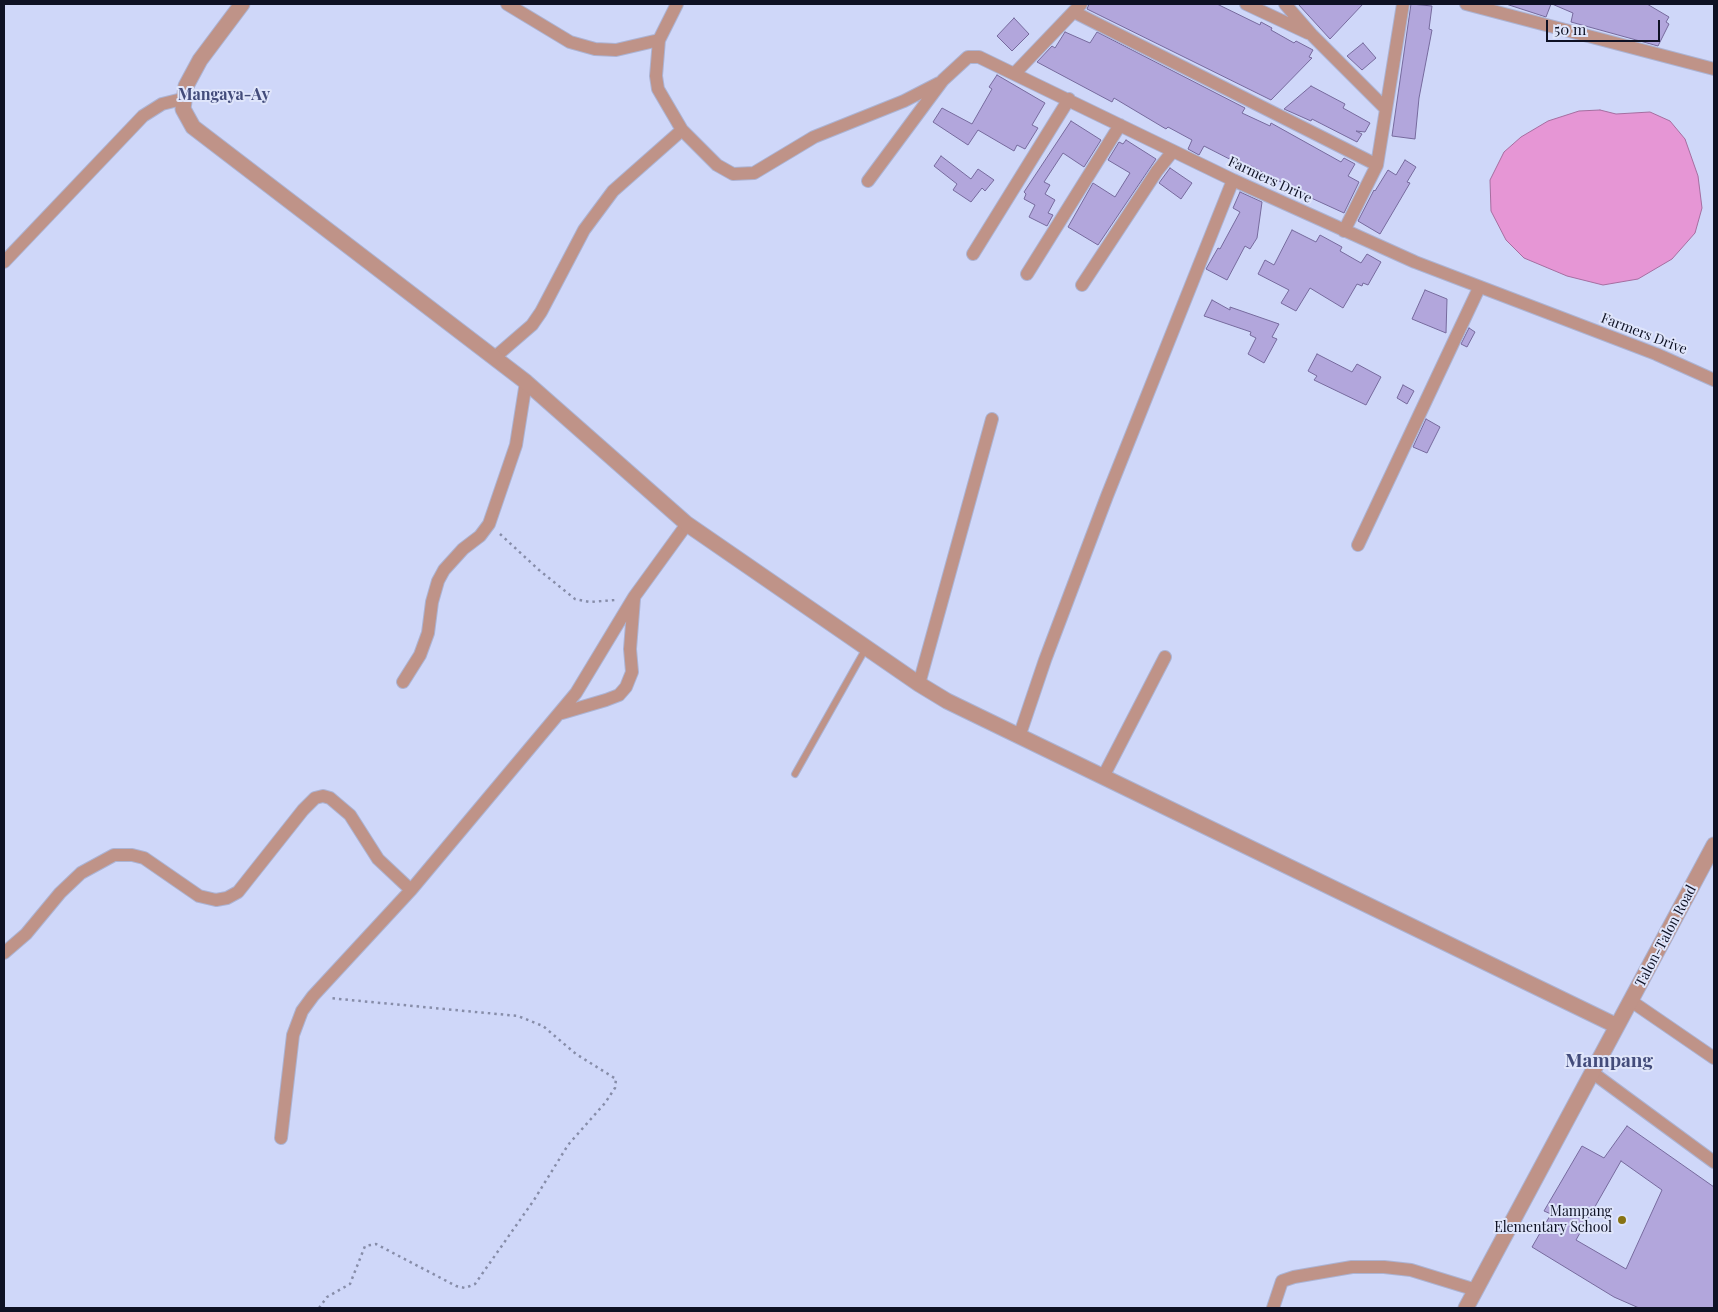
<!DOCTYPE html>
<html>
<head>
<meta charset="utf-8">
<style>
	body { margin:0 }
	#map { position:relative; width:1718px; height:1312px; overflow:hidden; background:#cfd7f9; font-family:"Playfair Display",serif }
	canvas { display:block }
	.frame { position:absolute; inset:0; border:5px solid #0e1124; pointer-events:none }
	.scale { position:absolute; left:1546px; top:20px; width:114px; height:22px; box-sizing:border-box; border:2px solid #0e1124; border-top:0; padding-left:6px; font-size:15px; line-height:18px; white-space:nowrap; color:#0e1124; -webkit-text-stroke:4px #dfe5fb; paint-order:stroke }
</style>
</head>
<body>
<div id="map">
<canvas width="1718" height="1312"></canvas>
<div class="frame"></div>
<div class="scale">50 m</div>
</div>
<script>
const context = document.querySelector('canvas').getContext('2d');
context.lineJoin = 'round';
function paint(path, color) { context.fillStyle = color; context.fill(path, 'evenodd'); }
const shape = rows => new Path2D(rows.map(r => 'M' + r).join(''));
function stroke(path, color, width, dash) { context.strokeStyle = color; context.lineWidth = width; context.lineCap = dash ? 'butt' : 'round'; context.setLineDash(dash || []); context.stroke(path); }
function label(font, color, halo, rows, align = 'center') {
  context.font = font + ' "Playfair Display",serif'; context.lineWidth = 4; context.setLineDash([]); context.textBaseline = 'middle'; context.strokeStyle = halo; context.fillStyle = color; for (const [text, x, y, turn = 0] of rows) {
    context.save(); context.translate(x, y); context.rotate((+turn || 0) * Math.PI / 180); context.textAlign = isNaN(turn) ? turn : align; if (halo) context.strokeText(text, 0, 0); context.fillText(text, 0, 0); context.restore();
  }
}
const water = shape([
	[1600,110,1616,114,1650,112,1670,121,1685,139,1698,176,1702,208,1695,233,1672,259,1638,279,1603,285,1567,276,1524,258,1506,240,1491,211,1490,180,1504,152,1521,137,1548,121,1579,111,1600,110]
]);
paint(water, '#e696d5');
stroke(water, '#a56ea0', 1);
const building = shape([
	[1089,4,1217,4,1260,25,1261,22,1272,28,1271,30,1294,43,1296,41,1313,50,1309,57,1312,58,1271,100,1087,9,1089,4],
	[1298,4,1363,4,1330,39,1298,4],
	[1411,4,1432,6,1429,29,1432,30,1419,98,1415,139,1392,136,1411,4],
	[1506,4,1551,4,1546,17,1506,4],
	[1552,4,1647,4,1669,17,1666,22,1669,24,1658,46,1571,22,1573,13,1552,4],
	[1014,18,1029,34,1012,51,997,36,1014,18],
	[1065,32,1090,43,1097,32,1245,108,1242,113,1270,126,1271,123,1341,162,1344,158,1355,164,1348,176,1359,182,1344,213,1309,197,1251,166,1249,169,1204,146,1199,155,1188,149,1192,140,1168,127,1166,129,1114,98,1112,102,1037,62,1052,46,1055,48,1065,32],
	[1363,43,1376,58,1362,70,1347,56,1363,43],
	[997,75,1045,103,1032,125,1038,128,1025,149,1017,145,1014,151,978,130,968,145,933,122,942,108,972,124,992,89,989,87,997,75],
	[1311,86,1345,104,1343,108,1370,123,1365,132,1356,131,1362,134,1357,142,1312,119,1311,121,1284,109,1311,86],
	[1071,121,1101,140,1084,167,1063,153,1044,182,1050,185,1045,194,1055,200,1048,213,1053,215,1047,226,1029,217,1035,205,1024,199,1026,194,1024,192,1071,121],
	[1126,140,1156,159,1098,245,1068,227,1093,183,1115,197,1130,173,1108,160,1119,142,1123,144,1126,140],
	[941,156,971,179,978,169,994,180,985,191,982,188,971,202,953,190,957,184,934,166,941,156],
	[1405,160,1416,167,1407,182,1410,183,1380,234,1358,221,1374,190,1375,191,1388,170,1396,175,1405,160],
	[1170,168,1192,183,1181,199,1159,183,1170,168],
	[1240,192,1262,202,1257,238,1250,249,1245,246,1227,280,1206,269,1218,248,1220,249,1240,212,1233,208,1240,192],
	[1292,230,1316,242,1320,235,1342,247,1340,251,1361,263,1367,254,1381,262,1368,285,1363,283,1362,286,1357,284,1343,308,1310,288,1296,311,1281,303,1289,290,1258,274,1265,260,1274,265,1292,230],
	[1425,290,1447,299,1446,333,1412,319,1425,290],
	[1212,300,1230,310,1230,307,1279,324,1272,337,1277,339,1264,363,1248,354,1256,338,1250,335,1251,332,1204,316,1212,300],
	[1469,328,1475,332,1467,347,1461,344,1469,328],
	[1317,354,1352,372,1357,364,1381,377,1366,405,1314,380,1317,376,1308,371,1317,354],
	[1403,385,1414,391,1407,404,1397,398,1403,385],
	[1426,419,1440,427,1427,453,1413,447,1426,419],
	[1627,1126,1714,1187,1714,1308,1639,1308,1614,1297,1532,1247,1551,1214,1544,1211,1582,1146,1604,1158,1627,1126],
	[1621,1161,1662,1190,1626,1269,1576,1240,1621,1161]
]);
paint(building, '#b2a6dc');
stroke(building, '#766a9d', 1);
const service = shape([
	[795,774,866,648]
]);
const minor = shape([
	[507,4,570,42,595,49,616,50,659,40],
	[677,4,659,40,656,76,658,89,682,130,717,165,733,174,754,173,814,137,904,101,939,83],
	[1246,4,1308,33],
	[1285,4,1312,35,1386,109],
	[1466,4,1714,69],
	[1074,12,1377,165],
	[1015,73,1081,4],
	[868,181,943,80,968,57,979,57,1233,180,1415,262,1656,354,1714,380],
	[1344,231,1377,165,1403,4],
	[973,254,1069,99],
	[4,262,143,116,162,104,182,99],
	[1027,274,1120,125],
	[1082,285,1157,171,1173,151],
	[495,357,532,325,541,312,584,230,613,191,682,130],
	[1358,545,1479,288],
	[403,682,420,655,428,633,432,602,438,581,444,570,463,549,480,536,489,524,516,445,526,382],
	[919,684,992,419],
	[562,713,606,700,619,695,626,687,632,672,630,649,634,599],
	[1019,737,1045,660,1107,496,1233,180],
	[1103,777,1165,657],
	[4,953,26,934,60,893,81,873,114,855,132,855,144,858,199,896,216,900,227,898,238,892,303,810,315,798,323,796,330,798,350,815,378,859,411,890],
	[1631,1001,1714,1058],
	[1593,1073,1714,1162],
	[281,1138,293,1035,302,1011,313,996,411,890,576,693,634,597,687,524],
	[1273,1308,1282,1281,1294,1277,1352,1267,1384,1267,1411,1270,1476,1290]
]);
const tertiary = shape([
	[242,4,200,60,186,86,183,109,193,127,526,382,687,524,919,684,947,701,1617,1026],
	[1466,1308,1714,845]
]);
stroke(service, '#acb3d3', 8);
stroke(minor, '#acb3d3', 14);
stroke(tertiary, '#acb3d3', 17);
stroke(shape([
	[500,534,539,570,575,599,590,602,616,600],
	[319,1308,327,1297,350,1284,365,1246,376,1244,456,1286,465,1288,475,1284,534,1200,568,1145,605,1103,615,1088,616,1079,576,1054,543,1026,518,1016,329,998]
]), '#878da9', 2.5, [2.5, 4]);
stroke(service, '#bf9388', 6);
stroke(minor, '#bf9388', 12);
stroke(tertiary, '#bf9388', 15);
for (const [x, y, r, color] of [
	[1622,1220,5,"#877213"]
]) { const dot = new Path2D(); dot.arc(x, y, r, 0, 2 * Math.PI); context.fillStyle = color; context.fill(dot); stroke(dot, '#dfe5fb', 2); }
label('14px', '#0e1124', '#dfe5fb', [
	["Farmers Drive",1270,180,25],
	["Farmers Drive",1644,334,21],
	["Talon-Talon Road",1666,936,-62]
]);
label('14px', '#0e1124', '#dfe5fb', [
	["Mampang",1612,1212],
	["Elementary School",1612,1228]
], 'right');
label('bold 16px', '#434c7b', '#dfe5fb', [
	["Mangaya-Ay",224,95]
]);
label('bold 19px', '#434c7b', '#dfe5fb', [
	["Mampang",1609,1061]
]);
</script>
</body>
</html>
